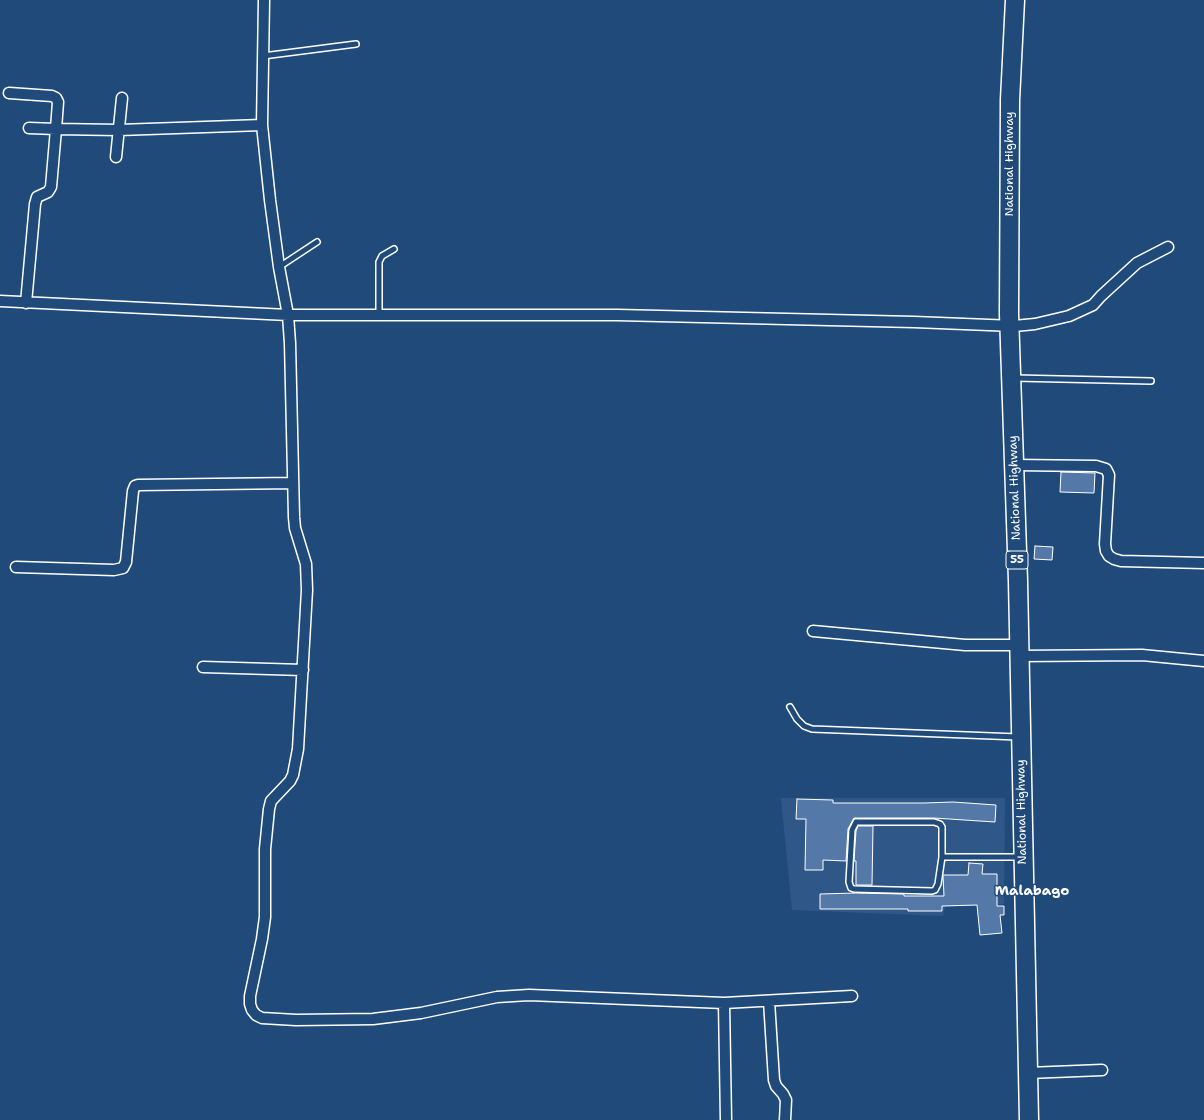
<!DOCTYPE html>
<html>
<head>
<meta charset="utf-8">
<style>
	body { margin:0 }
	canvas { display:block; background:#1f4a7a }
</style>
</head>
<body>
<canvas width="1204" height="1120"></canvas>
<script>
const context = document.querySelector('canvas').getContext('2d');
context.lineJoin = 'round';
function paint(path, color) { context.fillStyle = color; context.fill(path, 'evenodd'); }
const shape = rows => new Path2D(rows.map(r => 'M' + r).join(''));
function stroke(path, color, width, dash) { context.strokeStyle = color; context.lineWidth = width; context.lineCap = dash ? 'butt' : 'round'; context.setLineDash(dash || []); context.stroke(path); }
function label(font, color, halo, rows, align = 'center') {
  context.font = font + ' "Shantell Sans",sans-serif'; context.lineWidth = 3; context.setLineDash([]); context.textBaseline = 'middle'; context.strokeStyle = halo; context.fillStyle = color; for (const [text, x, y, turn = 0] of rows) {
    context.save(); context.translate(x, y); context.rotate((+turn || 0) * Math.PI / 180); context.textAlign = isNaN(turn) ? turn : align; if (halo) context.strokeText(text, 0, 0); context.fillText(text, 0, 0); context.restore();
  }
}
paint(shape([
	[781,798,1005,798,1004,904,945,907,943,916,792,910]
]), '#2f5888');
const building = shape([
	[1061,472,1095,473,1094,493,1060,492,1061,472],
	[1035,546,1053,547,1052,560,1034,559,1035,546],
	[797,799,833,800,833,803,924,803,953,802,996,805,995,822,934,818,854,818,848,829,846,861,823,860,823,870,805,870,806,819,796,819,797,799],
	[858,826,873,826,872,885,856,885,856,861,854,861,856,831,858,826],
	[969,863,983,864,982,874,997,874,997,906,1004,906,1004,915,1000,915,1002,933,980,935,977,905,942,906,942,911,908,911,908,909,820,909,820,894,856,893,904,894,904,896,944,896,943,875,968,875,969,863]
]);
paint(building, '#5478a8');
stroke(building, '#fff', 1);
const lane = shape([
	[263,56,356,44],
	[279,267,317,242],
	[379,314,379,262,382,256,394,249],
	[1015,378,1151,381],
	[790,707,797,719,804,726,812,729,1018,737],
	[856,822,934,822,940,824,942,827,942,857,938,884,935,890,932,891,854,889,851,888,849,882,852,830,856,822],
	[942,857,1021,857]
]);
const street = shape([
	[264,0,262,125,270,200,279,267,288,315,290,343,294,517,295,528,306,564,307,590,298,749,293,775,290,781,271,801,269,809,265,849,265,917,262,939,250,996,250,1004,252,1010,256,1015,262,1018,296,1020,373,1019,421,1013,497,997,529,995,724,1003,852,996],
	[9,93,52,96,56,98,58,102,56,129,119,130,262,125],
	[116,157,122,98],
	[0,301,288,315,617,315,914,322,1014,326,1035,324,1069,316,1093,305,1101,296,1137,263,1168,247],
	[26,303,35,204,37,197,48,192,51,187,56,129,29,128],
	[1014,465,1096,466,1106,469,1109,475,1105,544,1106,551,1109,556,1114,559,1121,561,1204,563],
	[16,567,114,570,123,568,126,562,133,491,135,486,138,485,293,483],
	[813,631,965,645,1019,645],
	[1019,656,1142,655,1204,661],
	[203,667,303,670],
	[769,1001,774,1080,776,1086,783,1094,786,1100,785,1120],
	[724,1003,726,1120],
	[1028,1073,1102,1070]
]);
const highway = shape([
	[1015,0,1010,100,1009,314,1018,581,1029,1120]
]);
stroke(lane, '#fff', 8);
stroke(street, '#fff', 13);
stroke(highway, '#fff', 21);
stroke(lane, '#1f4a7a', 5);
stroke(street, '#1f4a7a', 10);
stroke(highway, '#1f4a7a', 18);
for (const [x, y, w] of [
	[1017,560,22]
]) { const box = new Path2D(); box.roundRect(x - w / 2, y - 9, w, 18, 3); context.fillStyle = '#1f4a7a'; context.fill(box); stroke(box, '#fff', 1); }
label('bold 11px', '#fff', null, [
	["55",1017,560]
]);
label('12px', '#fff', '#1f4a7a', [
	["National Highway",1010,164,-90],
	["National Highway",1015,488,-92],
	["National Highway",1022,812,-91]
]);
label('bold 14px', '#fff', '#1f4a7a', [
	["Malabago",1032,891]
]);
</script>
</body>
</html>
